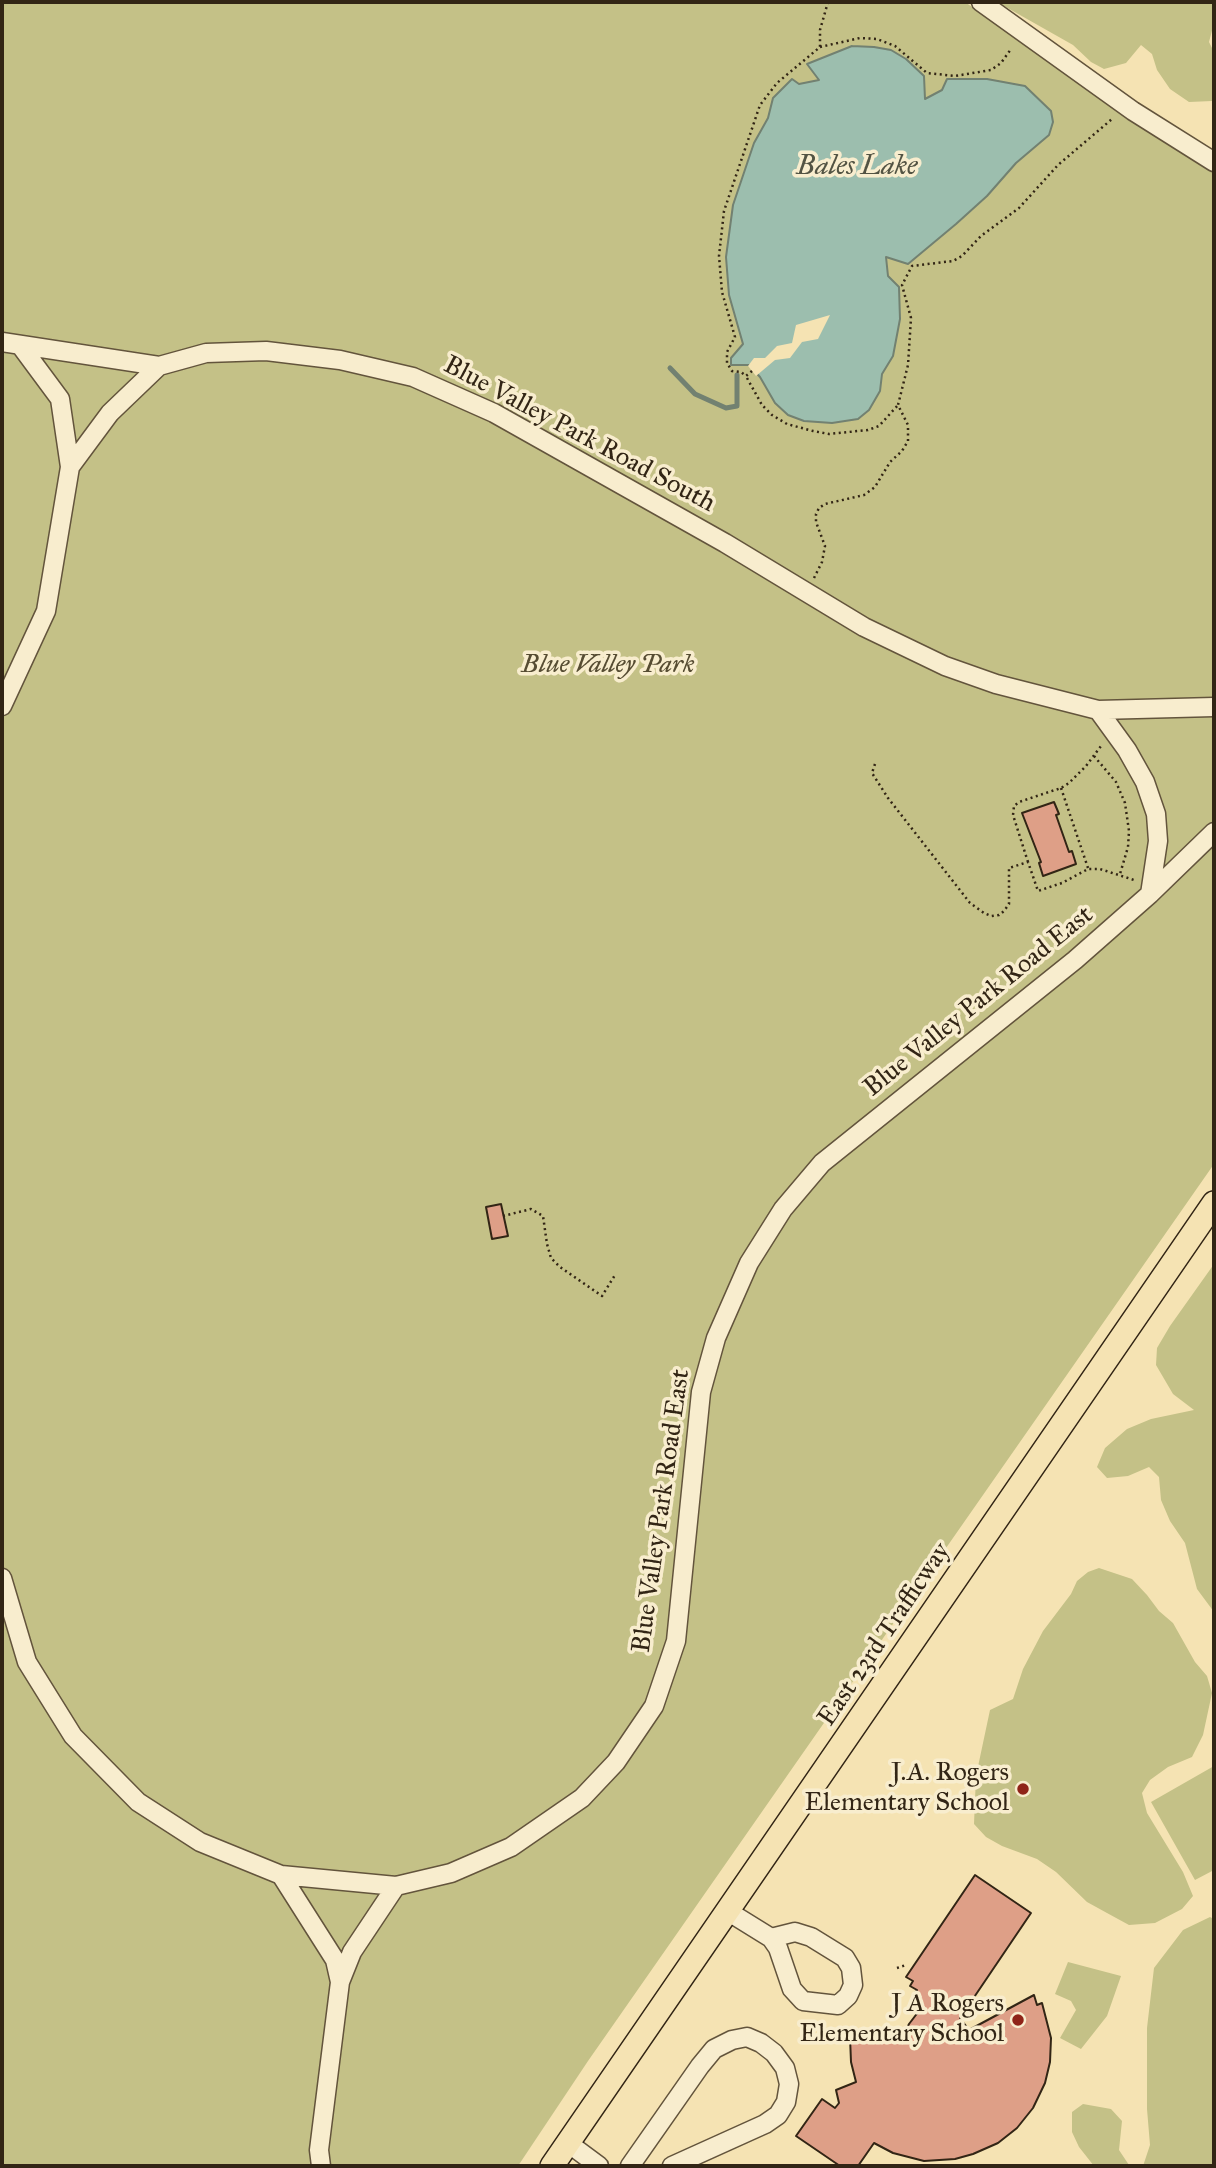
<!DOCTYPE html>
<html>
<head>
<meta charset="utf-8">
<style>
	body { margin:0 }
	#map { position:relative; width:1216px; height:2168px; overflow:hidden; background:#f5e3b3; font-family:"IM FELL Great Primer",serif }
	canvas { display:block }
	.frame { position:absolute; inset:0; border:4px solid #322515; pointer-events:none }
</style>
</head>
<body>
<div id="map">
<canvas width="1216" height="2168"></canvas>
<div class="frame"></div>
</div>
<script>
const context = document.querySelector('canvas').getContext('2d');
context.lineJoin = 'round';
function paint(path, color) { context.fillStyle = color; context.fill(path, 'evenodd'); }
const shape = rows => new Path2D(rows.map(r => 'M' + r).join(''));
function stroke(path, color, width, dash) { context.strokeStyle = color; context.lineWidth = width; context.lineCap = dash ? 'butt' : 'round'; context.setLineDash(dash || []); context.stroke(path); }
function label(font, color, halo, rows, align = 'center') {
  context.font = font + ' "IM FELL Great Primer",serif'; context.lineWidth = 7; context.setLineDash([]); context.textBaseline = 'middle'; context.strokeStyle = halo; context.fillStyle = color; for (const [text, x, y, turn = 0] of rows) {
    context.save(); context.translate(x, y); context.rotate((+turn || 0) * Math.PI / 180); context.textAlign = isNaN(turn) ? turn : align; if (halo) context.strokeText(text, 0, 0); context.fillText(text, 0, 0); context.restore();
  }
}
paint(shape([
	[2,2,965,2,1026,45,1214,169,1214,1164,588,2061,518,2166,2,2166],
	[997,2,1214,2,1214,23,1209,42,1214,52,1214,98,1212,101,1189,102,1170,89,1157,70,1152,54,1141,45,1126,63,1104,69,1091,62,1073,45],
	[1214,1264,1214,1612,1197,1589,1185,1543,1170,1521,1161,1500,1159,1477,1149,1467,1128,1476,1107,1478,1097,1467,1105,1448,1127,1429,1151,1419,1194,1410,1173,1394,1156,1365,1157,1348,1170,1326],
	[1099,1568,1132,1579,1147,1595,1159,1611,1173,1623,1195,1662,1207,1676,1212,1693,1203,1735,1192,1757,1168,1767,1150,1780,1142,1793,1147,1813,1183,1872,1193,1896,1182,1909,1155,1923,1129,1925,1107,1913,1087,1902,1056,1872,1037,1859,1002,1846,986,1837,974,1824,976,1776,990,1710,1013,1699,1023,1669,1043,1631,1071,1594,1077,1581,1088,1572],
	[1214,1766,1214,1870,1195,1880,1151,1802],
	[1210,1917,1214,1919,1214,2166,1094,2166,1079,2147,1072,2132,1072,2112,1083,2104,1111,2109,1122,2121,1119,2150,1129,2165,1143,2166,1150,2145,1147,2109,1147,2028,1154,1968,1183,1930],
	[1068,1962,1121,1976,1107,2016,1081,2049,1060,2038,1076,2010,1071,2001,1055,1994]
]), '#c4c187');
const water = shape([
	[852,46,874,47,891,50,906,59,924,76,925,99,942,90,947,79,987,79,1025,86,1051,111,1053,122,1049,135,1016,163,987,196,956,224,908,264,886,257,888,276,899,287,900,319,893,356,882,374,880,391,869,410,858,419,832,423,804,421,788,415,775,403,760,377,749,365,731,365,731,358,743,344,729,295,726,257,733,205,754,143,768,118,773,98,792,79,799,84,819,80,807,64,852,46]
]);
paint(water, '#9cbeae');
stroke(water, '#728171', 2);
paint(shape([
	[830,315,818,339,802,342,790,358,775,360,756,376,748,366,754,358,765,358,777,346,792,343,796,325]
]), '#f5e3b3');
stroke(shape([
	[670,368,695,394,726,408,737,406,737,375]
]), '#728171', 5);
const building = shape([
	[1054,802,1059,814,1056,815,1069,852,1072,851,1076,864,1043,876,1039,863,1041,862,1022,813,1054,802],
	[501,1204,508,1236,492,1239,486,1207,501,1204],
	[975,1875,1031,1913,960,2018,969,2030,1034,1995,1037,2005,1042,2003,1051,2038,1050,2062,1045,2083,1033,2108,1017,2128,998,2143,973,2154,955,2159,924,2161,893,2153,874,2143,858,2166,840,2166,796,2136,822,2099,835,2108,839,2103,836,2090,856,2082,851,2062,850,2037,901,2042,909,2024,922,2007,916,2003,920,1998,914,1995,917,1990,910,1986,913,1981,906,1977,975,1875]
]);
paint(building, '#de9f87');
stroke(building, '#322515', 2);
const minor = shape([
	[981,2,1133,111,1214,162],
	[2,342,159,366,206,353,266,351,340,360,413,377,494,413,725,543,864,627,945,666,996,684,1098,710,1214,707],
	[20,345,60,399,70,467],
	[2,706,46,611,70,467,110,413,159,366],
	[1098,710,1127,750,1145,782,1156,814,1158,841,1150,894],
	[2,1578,27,1662,73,1736,138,1802,200,1842,281,1875,335,1960,340,1982,319,2150,321,2166],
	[281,1875,396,1886,451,1873,511,1847,582,1798,616,1762,654,1706,676,1641,701,1392,716,1338,749,1263,783,1209,822,1163,1075,960,1150,894,1214,832],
	[729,1912,771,1938,778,1948,792,1989,803,2001,838,2005,848,1996,853,1985,851,1968,845,1958,811,1937,795,1932,771,1938],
	[340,1982,352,1952,396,1886],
	[568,2143,599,2166],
	[630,2166,700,2066,714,2049,732,2040,747,2037,761,2043,774,2053,785,2068,789,2084,786,2102,778,2115,765,2124,672,2166]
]);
const major = shape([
	[552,2166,1214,1203]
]);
stroke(minor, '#63543c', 21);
stroke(major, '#322515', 26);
stroke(shape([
	[820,47,860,38,877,39,895,46,927,73,955,76,991,70,1001,63,1011,49],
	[752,371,746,376,741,372,732,371,727,363,727,352,735,337,722,292,719,256,724,211,760,105,777,83,820,47,820,30,828,2],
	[747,378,762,405,772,415,787,424,813,431,829,434,868,430,879,426,898,405],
	[814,578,822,562,825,546,816,522,816,514,819,508,825,504,864,495,875,487,890,462,902,451,908,441,908,425,898,405,908,365,911,318,902,285,912,266,953,261,962,256,981,236,1019,208,1058,165,1112,119],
	[1094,756,1116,782,1125,803,1129,831,1128,847,1120,874],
	[875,764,872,773,888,798,970,903,984,913,991,916,999,915,1004,911,1009,904,1009,868,1028,862,1038,891,1062,883,1088,869,1100,869,1134,880],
	[1061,788,1088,868],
	[1028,862,1013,815,1014,806,1019,802,1061,788,1069,783,1086,766,1101,746],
	[503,1216,531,1209,543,1216,547,1244,551,1258,560,1267,602,1296,615,1275],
	[897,1968,906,1965]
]), '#322515', 2.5, [2, 3.5]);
stroke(minor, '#f8edce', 18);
stroke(major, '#f5e3b3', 23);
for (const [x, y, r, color] of [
	[1023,1789,7,"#8f2418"],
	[1018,2020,7,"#8f2418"]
]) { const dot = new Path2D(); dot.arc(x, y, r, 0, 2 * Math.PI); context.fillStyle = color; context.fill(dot); stroke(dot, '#f8edce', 2.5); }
label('26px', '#322515', '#f8edce', [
	["Blue Valley Park Road South",579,435,28],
	["Blue Valley Park Road East",979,1002,-39],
	["Blue Valley Park Road East",662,1511,-82],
	["East 23rd Trafficway",885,1635,-56]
]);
label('italic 26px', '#564c32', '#f8edce', [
	["Blue Valley Park",608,666]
]);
label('26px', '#322515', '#f8edce', [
	["J.A. Rogers",1009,1774],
	["Elementary School",1009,1804],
	["J A Rogers",1004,2005],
	["Elementary School",1004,2035]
], 'right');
label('italic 28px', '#525343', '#f8edce', [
	["Bales Lake",857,167]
]);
</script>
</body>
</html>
